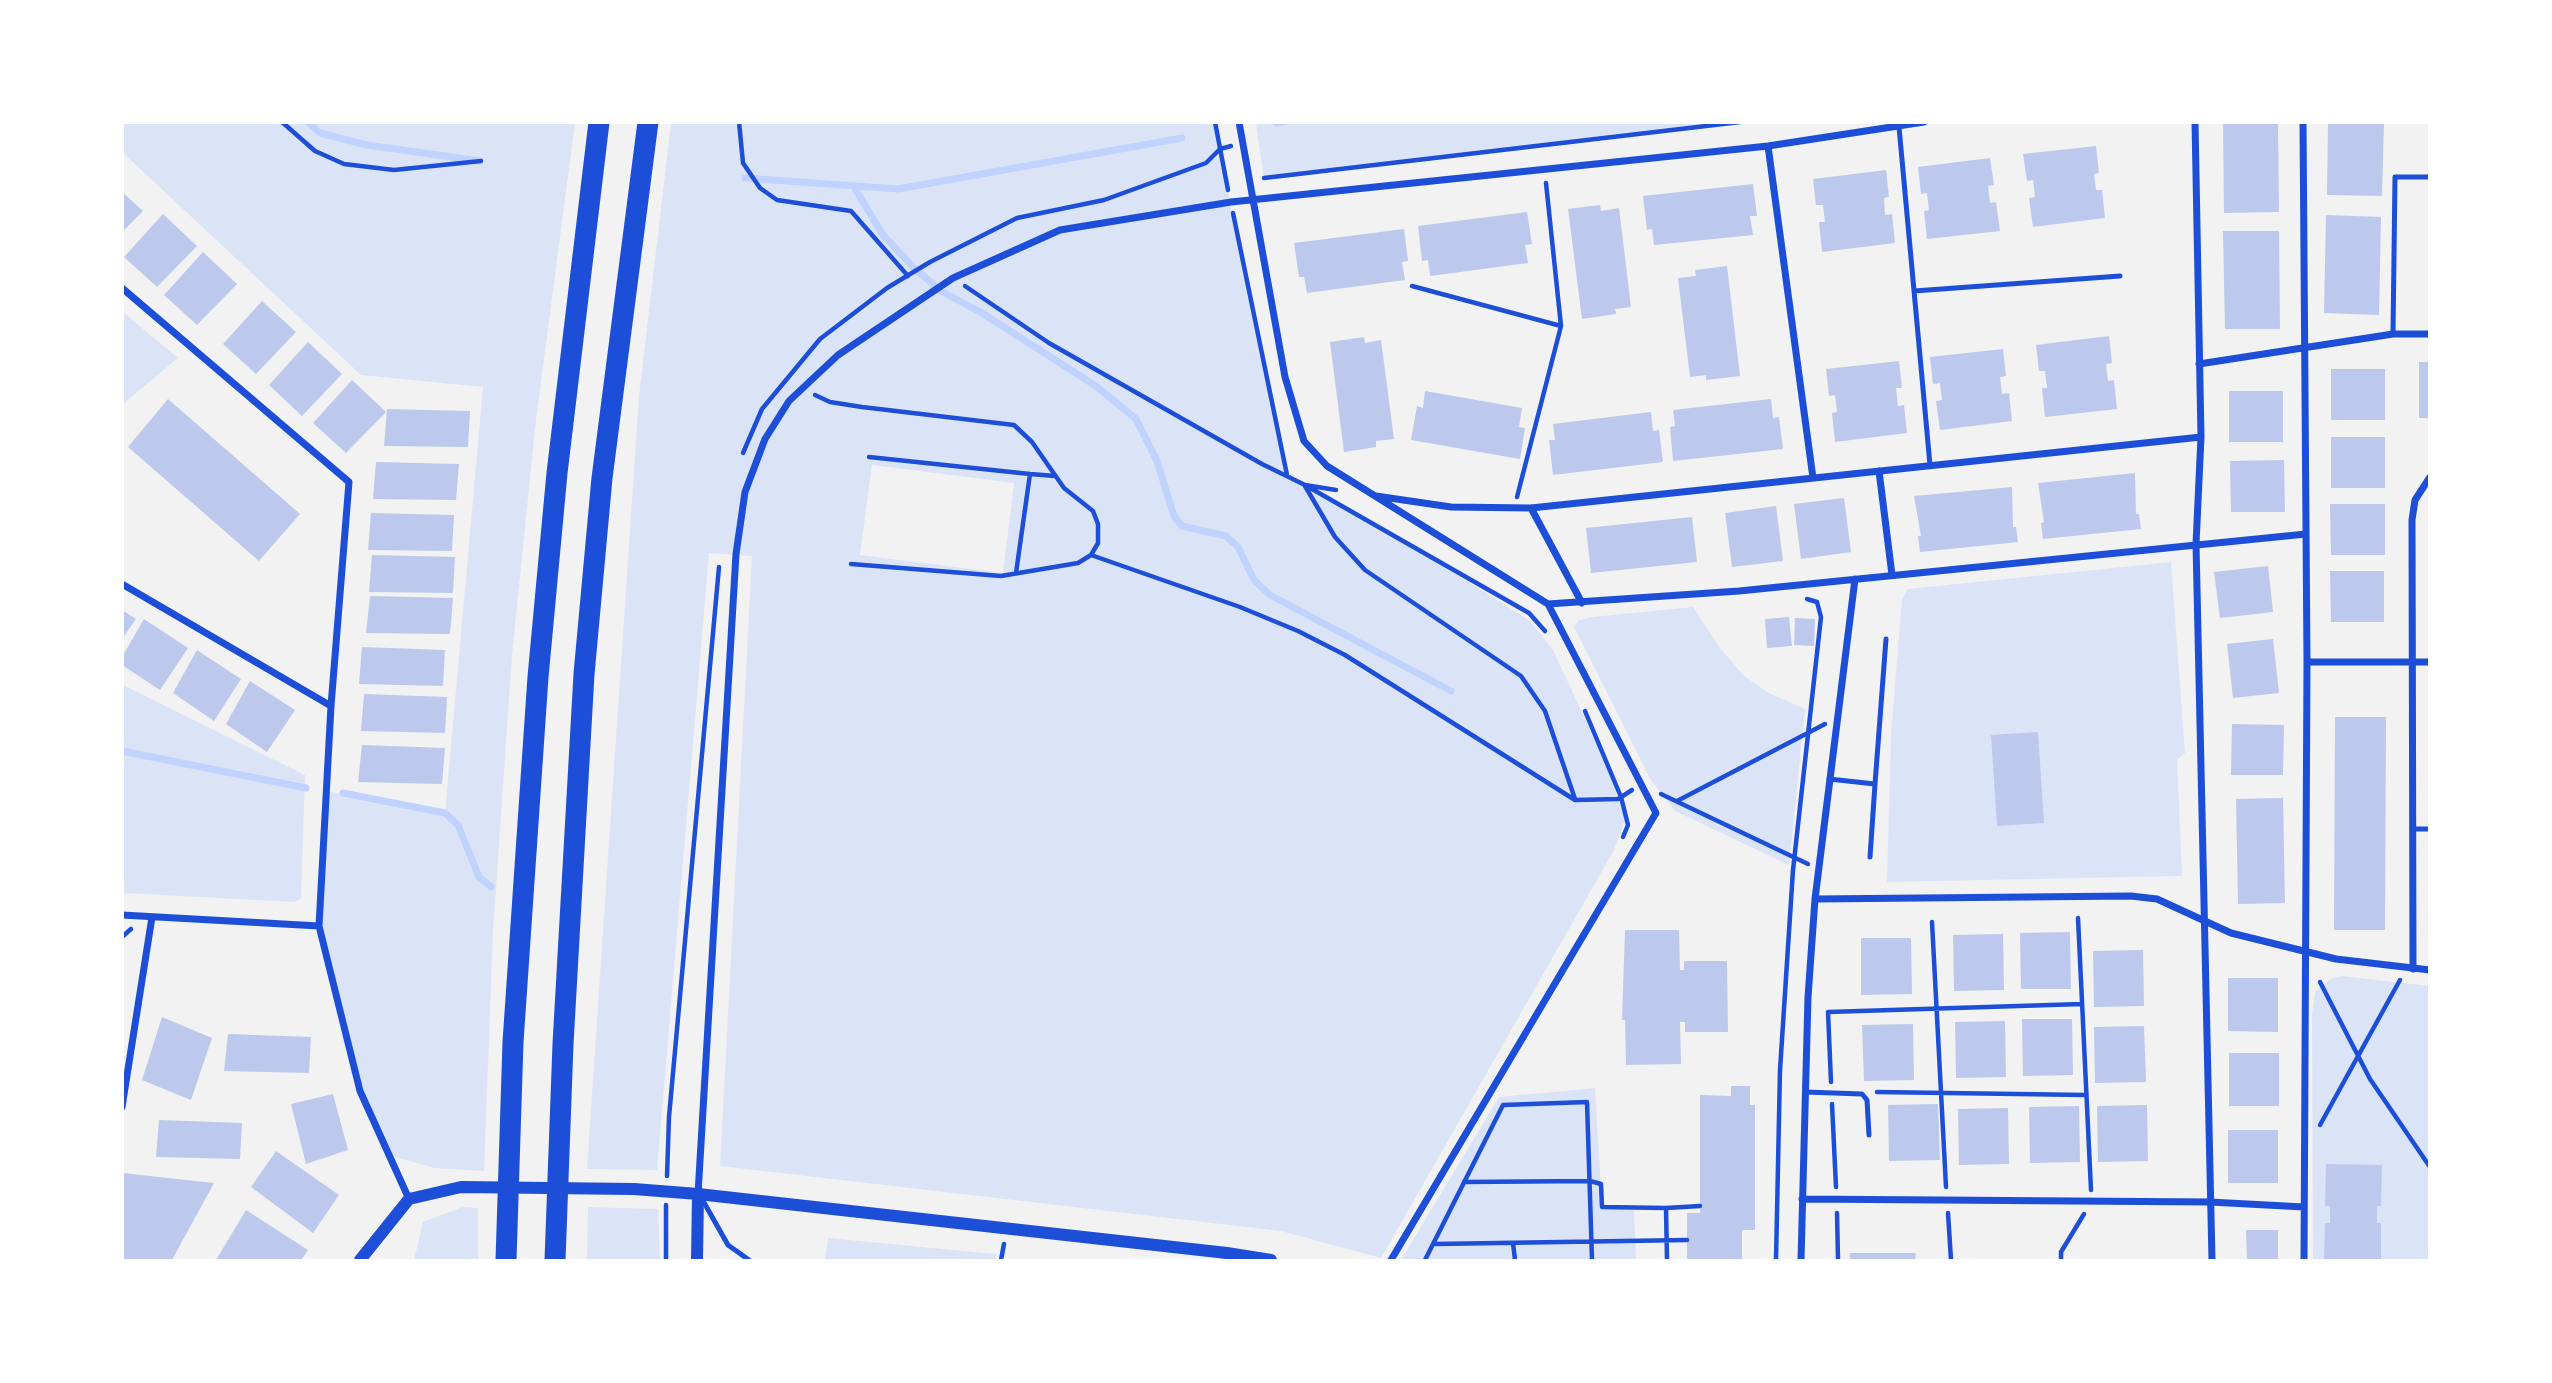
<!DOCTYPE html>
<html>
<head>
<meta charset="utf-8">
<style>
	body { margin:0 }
	#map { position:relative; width:2552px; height:1383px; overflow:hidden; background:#f2f2f2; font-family:Jost,sans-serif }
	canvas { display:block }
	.frame { position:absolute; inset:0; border:124px solid #fff; pointer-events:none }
</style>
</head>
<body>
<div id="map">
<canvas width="2552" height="1383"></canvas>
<div class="frame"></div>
</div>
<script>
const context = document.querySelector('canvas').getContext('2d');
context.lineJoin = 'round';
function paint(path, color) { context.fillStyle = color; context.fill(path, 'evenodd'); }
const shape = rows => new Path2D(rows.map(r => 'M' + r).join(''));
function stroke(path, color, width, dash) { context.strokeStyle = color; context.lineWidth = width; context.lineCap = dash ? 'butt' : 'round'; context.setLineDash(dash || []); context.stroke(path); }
paint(shape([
	[123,123,575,123,536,420,512,655,493,932,484,1171,434,1168,389,1155,360,1091,319,926,326,791,445,813,483,387,361,375,123,153],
	[671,123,1215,123,1251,314,1287,476,1377,525,1529,620,1553,650,1608,768,1625,820,1614,850,1381,1258,1281,1231,720,1166,752,556,709,553,657,1170,587,1169,639,396],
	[872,465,1014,483,1003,573,860,555],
	[1256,123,1744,123,1264,179],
	[123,312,178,358,123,404],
	[2171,562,2185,753,2177,760,2182,876,1887,882,1891,734,1902,599,1908,589],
	[1693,607,1720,648,1744,676,1769,693,1805,709,1789,865,1675,811,1651,780,1574,627,1579,620,1592,617],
	[123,685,305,775,301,898,295,902,123,893],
	[2342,976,2429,986,2429,1260,2313,1260,2312,1015,2315,992,2330,979],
	[1595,1088,1602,1207,1634,1209,1636,1260,1401,1260,1499,1097],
	[463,1207,478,1208,478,1260,414,1260,423,1222],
	[588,1207,658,1209,660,1260,587,1260],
	[828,1238,996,1254,995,1260,825,1260]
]), '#dbe4f7');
stroke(shape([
	[308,122,320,133,367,145,480,161],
	[1276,123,1283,122],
	[745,178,898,189,1182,138],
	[854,187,883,235,913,267,941,291,982,313,1096,386,1136,419,1157,461,1174,516,1182,526,1226,536,1238,547,1254,580,1270,595,1451,691],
	[122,751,306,788],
	[343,793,445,813,458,825,479,877,491,887]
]), '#bfd3fe', 7);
paint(shape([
	[2223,122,2278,122,2279,212,2224,213],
	[2328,122,2384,122,2382,196,2327,195],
	[2096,146,2099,173,2094,174,2096,190,2102,190,2105,218,2033,227,2029,198,2035,197,2033,180,2027,181,2023,154],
	[1990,158,1994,185,1988,186,1990,203,1996,202,2000,231,1927,239,1924,211,1929,210,1927,193,1921,194,1918,167],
	[1886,170,1889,197,1884,198,1885,215,1892,214,1895,243,1822,252,1819,222,1825,222,1823,205,1816,205,1813,179],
	[1753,184,1757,216,1750,216,1753,235,1654,245,1652,229,1647,230,1643,196],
	[122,192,143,211,122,232],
	[1600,205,1601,211,1619,208,1631,307,1615,309,1616,314,1582,319,1568,209],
	[1527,212,1532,244,1525,245,1528,263,1430,276,1428,260,1422,261,1418,226],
	[163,214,197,246,157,287,124,257],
	[2326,215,2381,217,2379,315,2324,313],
	[1404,229,1408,261,1402,262,1405,280,1307,293,1304,277,1299,277,1294,243],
	[2223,231,2279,231,2280,329,2225,329],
	[203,252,237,284,197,325,164,295],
	[1727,266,1740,376,1706,380,1706,375,1690,377,1678,278,1696,276,1695,270],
	[262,301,296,332,256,374,223,344],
	[2109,336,2112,363,2106,364,2108,381,2114,380,2117,409,2045,417,2042,388,2047,388,2045,371,2039,371,2036,345],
	[1364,337,1365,343,1381,340,1394,439,1376,441,1376,447,1344,452,1330,342],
	[308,342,342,374,302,416,269,385],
	[2003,349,2006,376,2000,377,2002,394,2009,393,2012,421,1940,430,1936,401,1942,400,1940,383,1933,384,1930,357],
	[1899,361,1902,388,1896,388,1898,406,1904,405,1907,433,1835,442,1832,413,1837,412,1835,395,1829,396,1826,369],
	[2419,362,2430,362,2430,418,2419,418],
	[2331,369,2385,369,2385,420,2331,420],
	[352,380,386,412,346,453,313,423],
	[1425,391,1522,408,1519,427,1525,428,1520,459,1411,440,1417,406,1423,408],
	[2229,391,2283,391,2283,442,2229,442],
	[168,399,300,514,259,561,128,447],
	[1771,399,1773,418,1779,417,1783,449,1673,461,1670,427,1675,426,1673,410],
	[387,409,470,411,468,447,384,446],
	[1651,412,1653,431,1659,430,1663,462,1553,475,1549,440,1555,440,1553,424],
	[2331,437,2385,437,2385,488,2331,488],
	[2284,460,2285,512,2231,512,2230,461],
	[376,462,459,464,456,500,373,499],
	[2135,473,2136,514,2139,514,2141,529,2043,539,2041,523,2044,522,2038,483],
	[2012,487,2013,527,2016,527,2018,542,1920,552,1918,536,1921,536,1914,496],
	[1844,498,1851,552,1801,559,1794,504],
	[2330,504,2385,504,2385,555,2331,555],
	[1776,506,1783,561,1732,567,1725,513],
	[371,513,454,515,452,551,368,550],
	[1692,517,1697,562,1591,573,1586,528],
	[372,555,455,557,453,593,369,592],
	[2268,566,2273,612,2220,618,2214,572],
	[2330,571,2384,571,2384,622,2331,622],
	[370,596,453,598,450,634,366,633],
	[122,610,136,619,122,639],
	[1789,617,1792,646,1767,648,1765,619],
	[1795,618,1815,619,1814,646,1794,645],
	[144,619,188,648,160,690,122,665,122,657],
	[2273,639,2279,693,2233,698,2227,644],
	[362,647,445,650,443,686,359,684],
	[197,650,241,679,214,721,173,693],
	[250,681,295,710,267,752,226,724],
	[364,694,447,697,445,733,361,731],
	[2335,717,2386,717,2385,930,2334,930],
	[2232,724,2284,725,2283,775,2231,775],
	[2038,732,2044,823,1997,826,1991,735],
	[362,745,445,748,442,784,358,782],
	[2283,798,2285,903,2238,904,2236,799],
	[1625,930,1679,930,1680,970,1684,970,1684,961,1727,961,1728,1032,1685,1032,1685,1022,1680,1022,1681,1064,1626,1065,1625,1020,1622,1020],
	[2070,932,2071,989,2021,989,2020,933],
	[2003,934,2004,990,1954,991,1953,935],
	[1861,938,1911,938,1912,994,1861,995],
	[2143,950,2144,1006,2094,1007,2093,951],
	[2228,978,2278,978,2278,1032,2228,1031],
	[162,1017,212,1038,191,1100,142,1080],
	[2022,1019,2072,1019,2073,1075,2023,1076],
	[2005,1021,2006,1077,1956,1078,1955,1022],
	[1913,1024,1914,1080,1864,1081,1862,1025],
	[2144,1026,2146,1082,2095,1083,2094,1027],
	[228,1034,311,1037,309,1073,224,1071],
	[2229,1053,2279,1053,2279,1106,2229,1106],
	[1731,1086,1750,1086,1750,1105,1755,1105,1755,1230,1742,1230,1742,1260,1687,1260,1687,1213,1700,1213,1700,1095,1731,1096],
	[333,1094,348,1150,306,1164,291,1104],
	[1938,1104,1940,1160,1889,1161,1888,1105],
	[2147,1105,2148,1161,2098,1162,2097,1106],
	[2079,1106,2080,1162,2030,1163,2029,1107],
	[2008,1108,2009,1164,1959,1165,1958,1109],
	[159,1120,242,1123,240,1159,156,1157],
	[2228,1130,2278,1130,2278,1183,2228,1183],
	[276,1151,339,1195,313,1233,251,1187],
	[2326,1164,2382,1165,2381,1206,2377,1206,2377,1223,2381,1223,2381,1260,2324,1260,2325,1223,2330,1223,2330,1206,2325,1206],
	[122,1173,214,1183,172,1260,122,1260],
	[246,1210,308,1250,301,1260,216,1260],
	[2246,1230,2278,1230,2278,1260,2247,1260],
	[1850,1253,1916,1253,1915,1260,1850,1260]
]), '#bdc9ec');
stroke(shape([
	[282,122,315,151,344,164,394,170,481,161],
	[739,122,743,163,760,188,777,200,851,211,908,276],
	[1215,122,1228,190],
	[1264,178,1740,122],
	[1233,213,1287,475],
	[965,286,1049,343,1262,464,1305,485,1336,490],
	[1412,286,1561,326],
	[815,395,830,402,862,407,1014,425,1032,442,1064,488,1093,511,1098,524,1098,543,1091,555,1078,563,1001,576,851,564],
	[743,453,762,409,820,339,887,288,930,262,1017,218,1104,200,1206,163,1220,149,1231,146],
	[869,457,1030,474],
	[1305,485,1529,613,1545,631],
	[1305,486,1335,537,1365,570,1521,676,1545,711,1575,799],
	[1517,497,1561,326,1546,183],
	[1091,555,1240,607,1298,631,1345,655,1575,800,1618,799,1632,790],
	[1016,573,1030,474,1055,476],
	[1585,711,1621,797,1628,825,1623,837],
	[1661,794,1808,864],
	[1677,801,1825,724],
	[2078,918,2091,1190],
	[1932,922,1946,1187],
	[122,937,131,929],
	[2320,982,2370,1079,2430,1167],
	[1831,1082,1828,1012,2082,1004],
	[1877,1092,2086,1095],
	[1832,1104,1836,1187],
	[2320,1125,2400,980],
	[667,1176,669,1117,719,567],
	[1464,1182,1590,1181,1601,1184,1602,1207,1666,1208],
	[1837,1213,1838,1260],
	[1948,1213,1951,1260],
	[1513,1243,1515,1260],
	[1435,1244,1687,1240],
	[666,1260,666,1205],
	[1001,1260,1004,1244],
	[1425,1260,1503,1105,1587,1102,1592,1260],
	[1667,1260,1666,1208,1700,1206],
	[1776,1260,1780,1070,1793,870,1821,617,1817,602,1807,599],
	[2061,1260,2061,1252,2084,1214]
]), '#1d4ed8', 4.5);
stroke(shape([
	[1899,127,1930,465],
	[1914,291,2120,276],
	[2393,334,2395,177,2430,177],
	[1829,779,1875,784,1886,639],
	[2412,829,2430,829],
	[1870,857,1875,784],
	[1805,1092,1862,1094,1867,1100,1869,1135],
	[702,1199,728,1245,749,1260]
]), '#1d4ed8', 5);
stroke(shape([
	[1239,122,1285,377,1304,441,1327,466,1548,604,1656,813,1391,1260],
	[2195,122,2201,437,2196,544,2212,1260],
	[2303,122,2307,662,2304,1260],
	[1768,146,1813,478],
	[122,288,349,482,331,706,319,926],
	[2199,364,2393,334,2430,334],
	[1879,471,1892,575],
	[1376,496,1451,507,1531,508,2201,437],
	[1531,508,1582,603],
	[122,584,331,706],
	[1548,604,1739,591,2306,534],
	[2307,662,2430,662],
	[1815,899,2131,896,2157,899,2231,933,2336,959,2430,970],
	[122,915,319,926,360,1091,409,1199],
	[2413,969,2412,520,2415,500,2430,477],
	[122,1107,152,917],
	[698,1194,736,554,745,492,765,439,789,401,838,355,953,278,1060,230,1231,202,1768,146,1924,122],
	[1802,1199,2210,1202,2304,1207],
	[1801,1260,1808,997,1815,899,1855,579]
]), '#1d4ed8', 7);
stroke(shape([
	[360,1260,409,1199,461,1187,634,1189,698,1194,1227,1253,1271,1260],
	[697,1260,698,1194]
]), '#1d4ed8', 12);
stroke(shape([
	[506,1260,513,1042,538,677,557,473,599,122],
	[555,1260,563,1044,584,674,602,478,648,122]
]), '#1d4ed8', 21);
</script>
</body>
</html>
